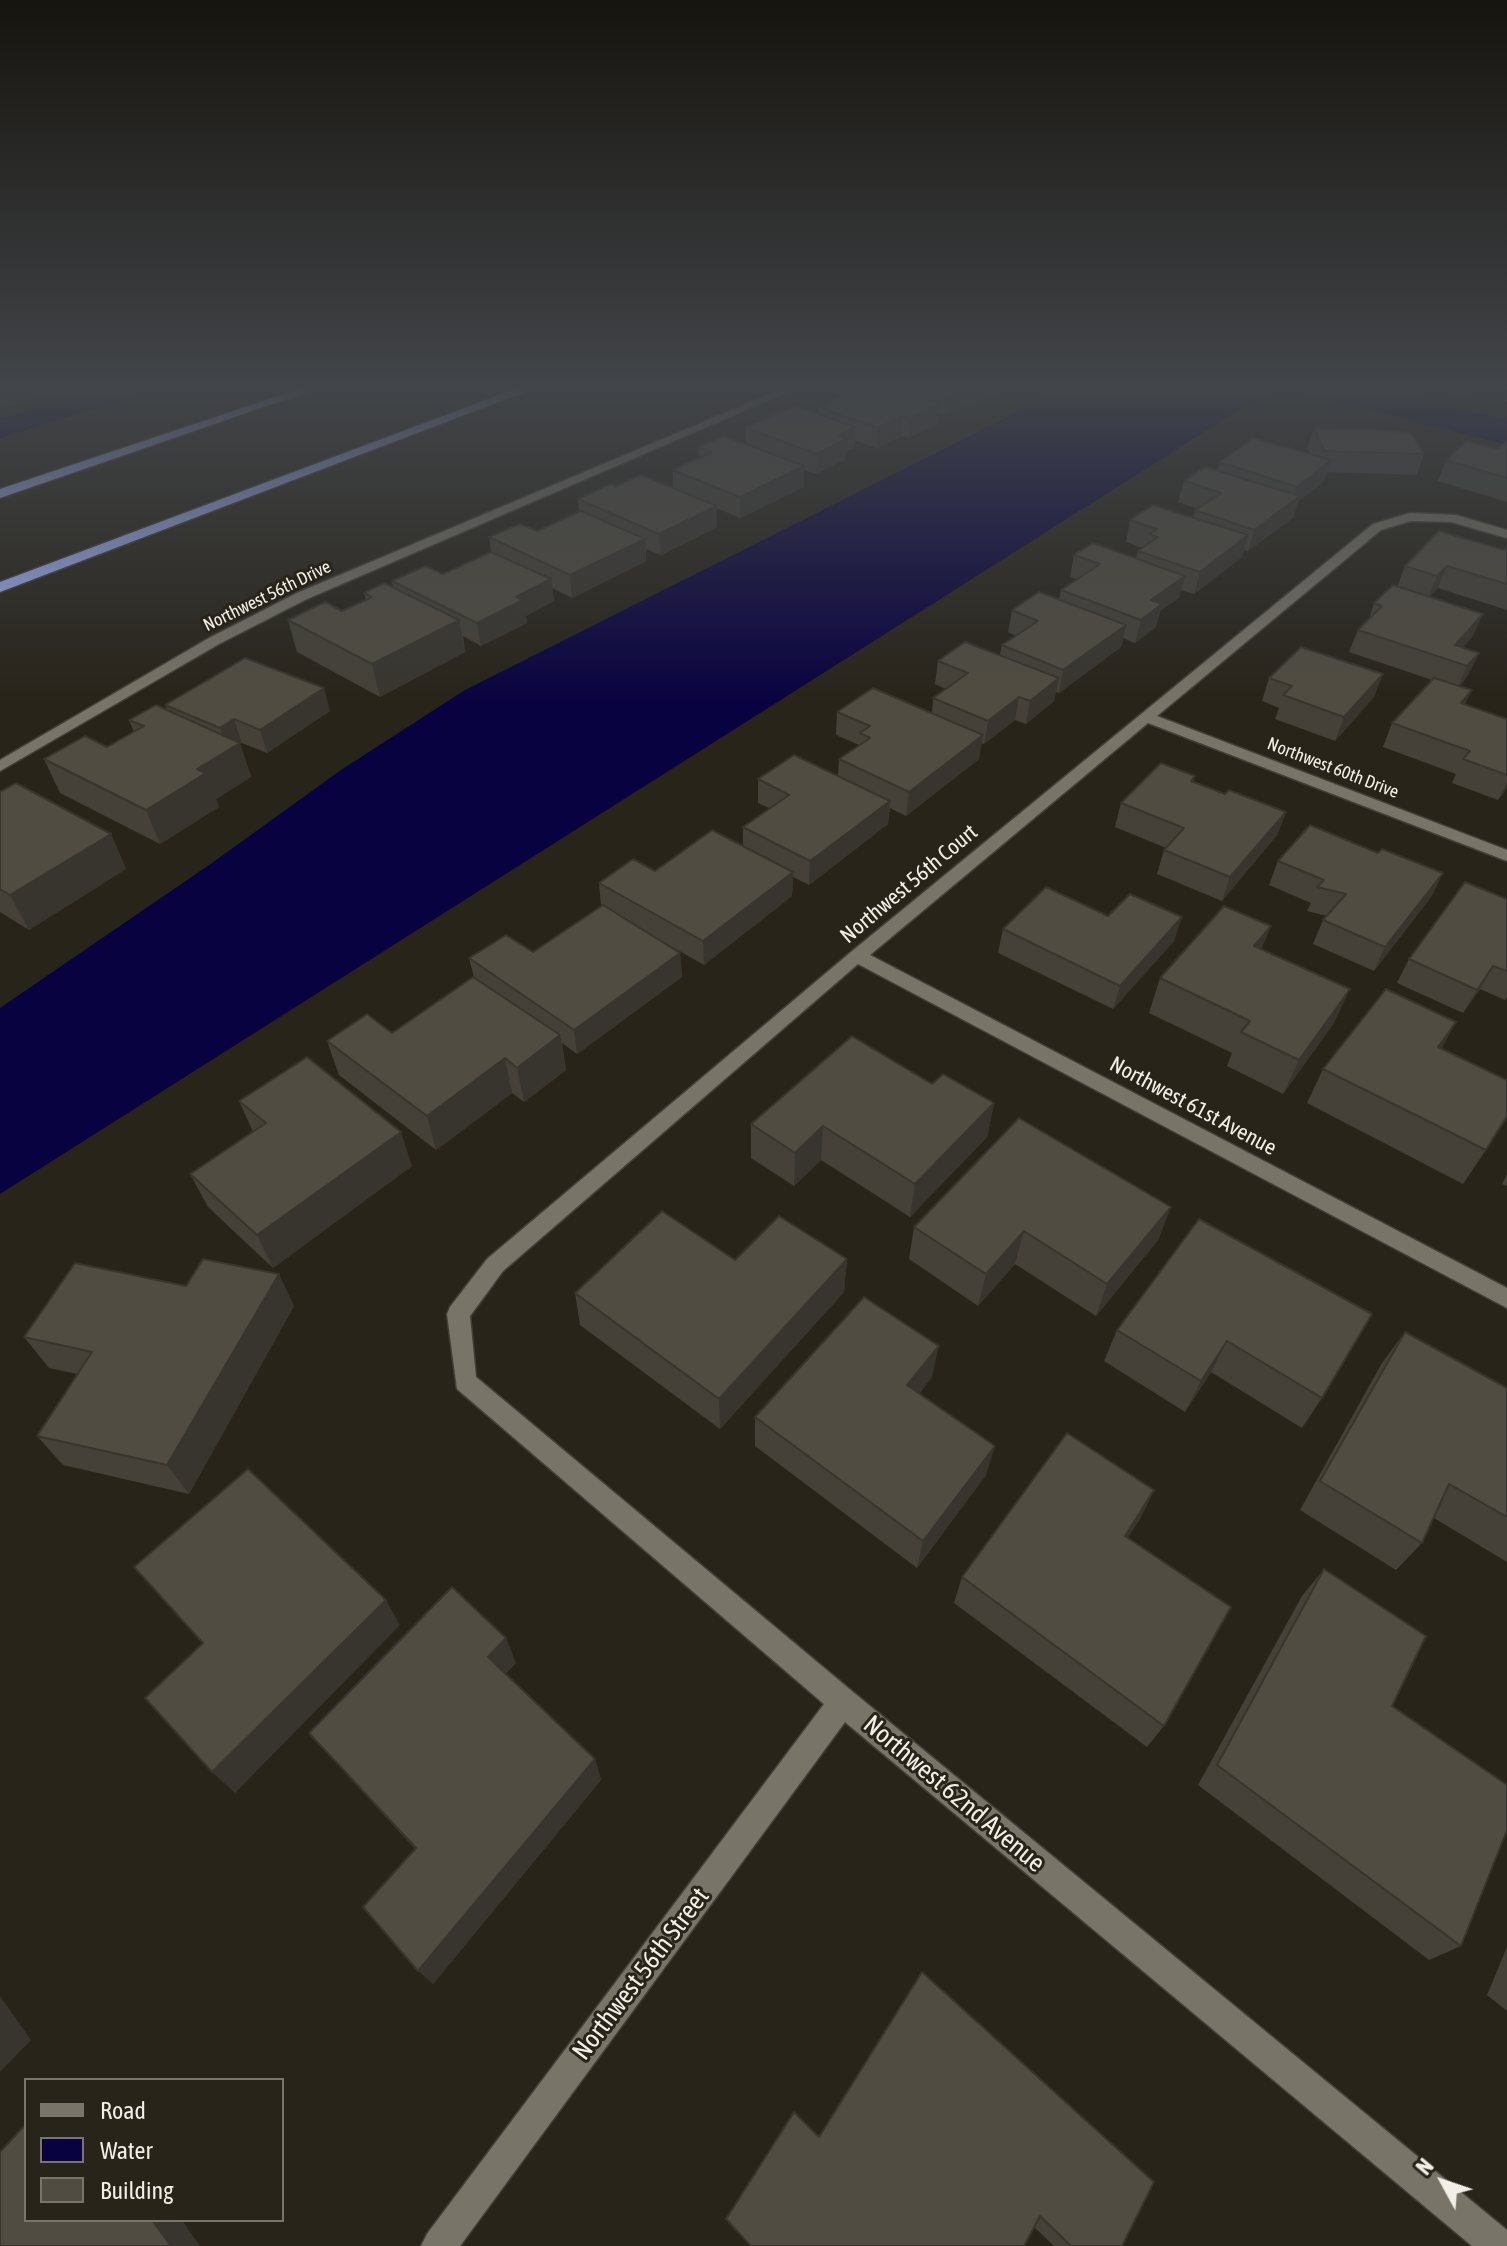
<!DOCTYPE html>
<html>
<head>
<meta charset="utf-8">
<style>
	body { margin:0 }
	#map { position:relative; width:1507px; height:2246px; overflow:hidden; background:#28241a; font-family:"Asap Condensed",sans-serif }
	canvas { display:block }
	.legend { position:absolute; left:24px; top:2078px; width:260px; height:144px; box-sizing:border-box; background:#28241a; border:2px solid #79756d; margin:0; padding:10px 14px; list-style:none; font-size:24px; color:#f2efe9 }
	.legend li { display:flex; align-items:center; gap:16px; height:40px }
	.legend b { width:40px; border:2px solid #79756d }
	.north { position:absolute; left:1403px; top:2142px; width:80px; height:80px; -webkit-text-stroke:6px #28241a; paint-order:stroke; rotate:310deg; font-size:22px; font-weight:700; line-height:32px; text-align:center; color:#f2efe9 }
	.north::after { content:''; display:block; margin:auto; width:28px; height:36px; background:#f2efe9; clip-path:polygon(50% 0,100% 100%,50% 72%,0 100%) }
</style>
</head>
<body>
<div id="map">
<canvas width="1507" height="2246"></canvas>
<ul class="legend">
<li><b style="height:10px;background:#787468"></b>Road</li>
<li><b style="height:22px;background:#090240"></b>Water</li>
<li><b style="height:22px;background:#504c41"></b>Building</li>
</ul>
<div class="north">N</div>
</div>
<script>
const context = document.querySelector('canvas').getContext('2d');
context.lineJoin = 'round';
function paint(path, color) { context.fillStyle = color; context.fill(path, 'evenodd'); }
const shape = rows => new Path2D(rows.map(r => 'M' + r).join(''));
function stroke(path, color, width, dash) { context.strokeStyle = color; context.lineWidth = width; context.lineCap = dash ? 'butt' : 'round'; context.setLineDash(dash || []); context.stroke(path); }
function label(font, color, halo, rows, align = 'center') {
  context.font = font + ' "Asap Condensed",sans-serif'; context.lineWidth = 6; context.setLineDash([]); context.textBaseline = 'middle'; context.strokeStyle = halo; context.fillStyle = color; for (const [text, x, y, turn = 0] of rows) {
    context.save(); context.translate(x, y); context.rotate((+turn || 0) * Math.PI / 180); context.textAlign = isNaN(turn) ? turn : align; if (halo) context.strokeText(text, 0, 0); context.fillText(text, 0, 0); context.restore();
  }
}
paint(shape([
	[1059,391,1269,391,0,1194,0,1008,212,863,341,770,465,690],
	[1297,391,1388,391,1507,420,1507,445]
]), '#090240');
paint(shape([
	[93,391,138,391,133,397,0,438,0,419,93,391]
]), '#090240');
const minor = shape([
	[777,391,790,391,307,599,219,644,0,771,0,760,209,638,297,593,777,391],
	[1410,513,1456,515,1507,530,1507,538,1451,522,1411,521,1381,530,1157,716,1507,850,1507,861,1148,723,870,955,1507,1288,1507,1308,858,964,503,1271,470,1316,476,1377,853,1692,1507,2230,1507,2246,1472,2246,845,1722,460,2246,421,2246,427,2234,824,1704,457,1389,447,1314,450,1307,487,1259,851,952,1373,524,1410,513]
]);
const motorway = shape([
	[293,391,310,391,0,498,0,489,293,391],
	[510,391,527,391,0,592,0,582,510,391]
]);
stroke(minor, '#423f37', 3);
stroke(motorway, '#423f37', 3);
paint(minor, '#787468');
paint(motorway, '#a1b2fa');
paint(shape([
	[838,391,1000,391,1000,393,944,416,939,414,938,424,908,438,901,436,877,448,854,440,854,448,846,452,846,459,816,474,804,470,804,487,740,518,717,508,717,527,661,555,646,549,646,561,572,598,552,588,554,601,526,616,527,623,481,646,463,636,465,652,380,697,297,652,288,620,342,611,366,600,364,593,393,588,392,581,443,574,491,552,489,537,537,531,579,512,578,499,616,486,673,488,673,470,699,458,698,447,746,444,746,428,817,414,818,407,837,398],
	[1446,391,1475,391,1469,396],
	[1507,392,1507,402,1503,401],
	[1314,428,1424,454,1417,475,1327,472,1324,481,1298,502,1293,518,1248,551,1244,550,1242,557,1194,594,1181,590,1179,598,1160,611,1156,627,1135,643,1123,638,1121,647,1059,693,1056,692,1054,701,1026,724,1015,720,984,744,981,743,979,759,906,816,890,808,888,824,809,885,793,877,792,896,704,965,653,936,680,953,682,977,577,1054,562,1043,566,1070,524,1102,512,1093,436,1150,339,1075,327,1041,392,1033,474,977,469,958,533,952,601,906,599,883,655,871,743,846,743,827,769,808,758,803,758,779,838,776,839,759,859,745,836,735,837,712,932,713,933,698,946,689,935,684,938,661,1000,655,1002,645,1016,636,1008,632,1012,610,1059,599,1061,590,1077,579,1070,577,1074,555,1136,559,1138,551,1143,548,1126,542,1130,520,1193,518,1195,510,1198,509,1178,502,1184,481,1217,471,1220,462,1310,454,1307,448],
	[1507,441,1507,502,1438,481,1446,460,1498,449],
	[1507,546,1507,610,1438,588,1429,597,1473,636,1463,647,1479,653,1468,675,1460,686,1465,704,1507,719,1507,788,1498,800,1452,783,1456,774,1383,747,1392,723,1432,680,1349,652,1358,630,1369,619,1374,603,1397,587,1405,566,1504,550],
	[1269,678,1374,697,1335,741,1275,719,1279,708,1262,701],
	[165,705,330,711,267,753,242,743,240,744,251,777,216,799,219,807,160,844,60,793,44,759,107,747,134,732,129,720,167,710],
	[1195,776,1193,782,1225,794,1286,812,1277,835,1222,901,1157,874,1164,850,1166,848,1115,827,1121,803],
	[0,792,111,834,126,869,29,930,0,912],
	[1378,853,1443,873,1431,897,1374,971,1313,944,1323,920,1327,916,1307,911,1311,903,1269,885,1278,861],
	[1507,899,1507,997,1505,1000,1480,989,1463,1013,1397,983,1409,959],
	[1003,929,1174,941,1113,1009,998,953],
	[1262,950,1334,1023,1283,1094,1227,1066,1232,1053,1149,1013,1160,978],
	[1456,1022,1441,1049,1486,1150,1463,1184,1307,1103,1323,1069],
	[932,1084,994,1103,987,1137,910,1217,821,1160,794,1186,751,1158,751,1124],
	[239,1101,412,1166,273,1268,208,1207,190,1174,253,1132],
	[1507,1174,1507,1186,1502,1184],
	[1171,1207,1158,1240,1096,1316,1015,1264,978,1306,909,1259,914,1227],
	[1199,1219,1322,1398,1302,1428,1211,1372,1185,1412,1104,1361,1117,1330],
	[847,1259,844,1292,720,1429,580,1325,575,1293,735,1260],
	[186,1286,294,1306,189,1494,63,1465,37,1436,77,1374,49,1368,24,1337],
	[1405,1332,1507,1388,1507,1562,1434,1518,1422,1543,1396,1570,1300,1510,1382,1363],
	[932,1377,919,1394,986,1475,917,1568,755,1446,755,1417],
	[1154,1490,1140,1519,1128,1537,1164,1726,1147,1747,954,1603,962,1577],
	[1324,1569,1392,1706,1461,1946,1429,1960,1198,1785,1302,1596],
	[516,1663,505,1674,595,1759,601,1780,433,1984,415,1849,309,1733],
	[1507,1947,1507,2011,1487,1995],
	[819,2137,1122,2246,1054,2246,1034,2227,750,2246]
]), '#454138');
paint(shape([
	[0,391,61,391,0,409],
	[959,391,1000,391,1000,393,944,416,946,396],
	[940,404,938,424,908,438,910,418],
	[903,416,901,436,877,448,878,428],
	[855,427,854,448,846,452,846,459,816,474,817,454,838,436],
	[1331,460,1324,481,1298,502,1293,518,1248,551,1254,530,1292,502,1297,487],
	[804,466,804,487,740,518,740,497],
	[717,506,717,527,661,555,659,534],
	[1248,535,1242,557,1194,594,1200,572],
	[645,539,646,561,572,598,570,575],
	[1447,566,1438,588,1428,598,1437,576],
	[1185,576,1179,598,1160,611,1156,627,1135,643,1141,620,1151,600],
	[551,579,554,601,526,616,527,623,481,646,477,623,516,597],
	[1483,614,1473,636,1451,661,1455,645],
	[459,620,465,652,380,697,372,664],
	[1126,625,1121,647,1059,693,1063,670],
	[1479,653,1468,675,1457,689,1467,666],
	[1383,674,1374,697,1335,741,1344,717],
	[1059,678,1054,701,1026,724,1030,701],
	[324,688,330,711,267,753,260,730],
	[1472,690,1461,713,1461,703],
	[1019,697,1015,720,984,744,988,721],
	[234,719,242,743,240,744,251,777,216,799,219,807,160,844,146,810,197,769,228,750,220,728],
	[983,735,979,759,906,816,909,792],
	[1507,783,1507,788,1498,800],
	[890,801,888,824,809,885,810,861],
	[1286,812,1277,835,1222,901,1230,877],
	[111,834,126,869,29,930,10,895],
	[793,872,792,896,704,965,703,941],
	[1443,873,1431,897,1374,971,1385,947],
	[1182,917,1174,941,1113,1009,1120,986],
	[1271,926,1257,960,1254,946],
	[680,953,682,977,577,1054,574,1030],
	[1493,966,1480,989,1463,1013,1477,990],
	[1350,989,1334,1023,1283,1094,1299,1060],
	[1456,1022,1437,1057,1438,1047],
	[560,1035,566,1070,524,1102,517,1068],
	[505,1058,512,1093,436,1150,427,1116],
	[994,1103,987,1137,910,1217,915,1184],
	[823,1126,821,1160,794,1186,795,1153],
	[401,1132,412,1166,273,1268,257,1235],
	[1171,1207,1158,1240,1096,1316,1107,1284],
	[1024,1231,1015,1264,978,1306,986,1274],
	[847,1259,844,1292,720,1429,719,1399],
	[279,1274,294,1306,189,1494,167,1465],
	[1227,1341,1211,1372,1185,1412,1201,1381],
	[939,1346,932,1377,901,1415,907,1385],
	[995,1446,986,1475,917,1568,923,1541],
	[1154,1490,1140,1519,1111,1563,1125,1536],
	[386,1600,400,1625,235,1793,212,1772],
	[506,1638,516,1663,499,1681,488,1657],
	[595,1759,601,1780,433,1984,418,1971],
	[0,1996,31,2040,0,2072],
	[152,2220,182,2220,200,2246,171,2246]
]), '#38352e');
const building = shape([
	[852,391,900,391,940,404,910,418,903,416,878,428,818,407,852,391],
	[930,391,959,391,946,396,930,391],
	[794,406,855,427,838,436,847,439,817,454,746,428,794,406],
	[1314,428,1382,430,1411,433,1424,454,1324,451,1314,428],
	[724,436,804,466,740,497,673,470,712,452,698,447,724,436],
	[1253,438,1331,460,1297,487,1220,462,1253,438],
	[1466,441,1498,449,1507,441,1507,478,1446,460,1466,441],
	[1205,467,1300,496,1254,530,1195,510,1221,493,1184,481,1205,467],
	[641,475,717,506,659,534,578,499,611,484,616,486,641,475],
	[1153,505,1248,535,1200,572,1138,551,1158,537,1149,534,1157,529,1130,520,1153,505],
	[581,511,645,539,570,575,489,537,520,524,537,531,581,511],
	[1439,531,1504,550,1507,546,1507,584,1447,566,1437,576,1405,566,1439,531],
	[1093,543,1185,576,1151,600,1162,604,1141,620,1061,590,1100,564,1074,555,1093,543],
	[491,552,551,579,516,597,523,600,477,623,392,581,425,566,443,574,491,552],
	[384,583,459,620,372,664,288,620,325,602,342,611,372,597,364,593,384,583],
	[1393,585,1483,614,1455,645,1479,653,1467,666,1358,630,1382,606,1374,603,1393,585],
	[1039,592,1126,625,1063,670,1002,645,1038,621,1012,610,1039,592],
	[965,642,1059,678,1030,701,1019,697,988,721,933,698,968,673,938,661,965,642],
	[1301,647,1383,674,1344,717,1283,695,1292,686,1269,678,1301,647],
	[245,658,324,688,260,730,234,719,220,728,165,705,245,658],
	[1434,678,1472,690,1461,703,1507,719,1507,775,1463,759,1470,751,1392,723,1434,678],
	[873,688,983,735,909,792,839,759,870,738,860,733,870,726,837,712,873,688],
	[156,705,240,743,197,769,206,773,146,810,44,759,85,736,107,747,144,726,129,720,156,705],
	[794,755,890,801,810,861,743,827,789,795,758,779,794,755],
	[1161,763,1195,776,1191,781,1225,794,1229,790,1286,812,1230,877,1164,850,1184,828,1121,803,1161,763],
	[16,783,111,834,10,895,0,889,0,792,16,783],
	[1310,825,1378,853,1382,849,1443,873,1385,947,1323,920,1346,894,1317,887,1324,880,1278,861,1310,825],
	[712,830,793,872,703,941,599,883,633,859,655,871,712,830],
	[1465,882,1507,899,1507,971,1493,966,1477,990,1409,959,1465,882],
	[1046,887,1108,916,1130,894,1182,917,1120,986,1003,929,1046,887],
	[603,905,680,953,574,1030,469,958,506,935,533,952,603,905],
	[1224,906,1271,926,1254,946,1350,989,1299,1060,1241,1032,1250,1021,1160,978,1224,906],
	[473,977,560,1035,517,1068,505,1058,427,1116,327,1041,367,1014,392,1033,473,977],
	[1386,989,1456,1022,1438,1047,1507,1080,1507,1116,1486,1150,1323,1069,1386,989],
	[852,1036,932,1084,943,1074,994,1103,915,1184,823,1126,795,1153,751,1124,852,1036],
	[307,1057,401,1132,257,1235,190,1174,266,1123,239,1101,307,1057],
	[1019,1118,1171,1207,1107,1284,1024,1231,986,1274,914,1227,1019,1118],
	[662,1211,735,1260,779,1216,847,1259,719,1399,575,1293,662,1211],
	[1199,1219,1372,1314,1322,1398,1227,1341,1201,1381,1117,1330,1199,1219],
	[203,1259,279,1274,167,1465,37,1436,92,1352,24,1337,75,1263,186,1286,203,1259],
	[864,1297,939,1346,907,1385,995,1446,923,1541,755,1417,864,1297],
	[1405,1332,1507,1388,1507,1517,1449,1484,1422,1543,1320,1481,1405,1332],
	[1067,1433,1154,1490,1125,1536,1231,1607,1164,1726,962,1577,1067,1433],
	[248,1469,386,1600,212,1772,145,1698,203,1643,134,1567,248,1469],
	[1324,1569,1426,1636,1392,1706,1507,1785,1507,1830,1461,1946,1217,1765,1324,1569],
	[452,1587,506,1638,488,1657,595,1759,418,1971,363,1907,416,1848,309,1733,452,1587],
	[922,1972,1154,2182,1122,2246,1071,2246,1040,2216,1024,2246,751,2246,726,2219,794,2112,819,2137,922,1972],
	[26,2124,26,2220,152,2220,171,2246,0,2246,0,2152,26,2124]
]);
paint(building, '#504c41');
stroke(building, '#38352e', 2);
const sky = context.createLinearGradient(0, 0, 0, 705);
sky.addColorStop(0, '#16140e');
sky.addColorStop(0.55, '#424549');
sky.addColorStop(1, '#42454900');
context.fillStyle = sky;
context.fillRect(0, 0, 1507, 705);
label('18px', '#f2efe9', '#28241a', [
	["Northwest 56th Drive",267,596,-26],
	["Northwest 60th Drive",1333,768,21]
]);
label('22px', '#f2efe9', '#28241a', [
	["Northwest 56th Court",909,884,-40],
	["Northwest 61st Avenue",1193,1106,28]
]);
label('26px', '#f2efe9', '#28241a', [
	["Northwest 62nd Avenue",954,1794,40],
	["Northwest 56th Street",641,1974,-53]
]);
</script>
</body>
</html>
